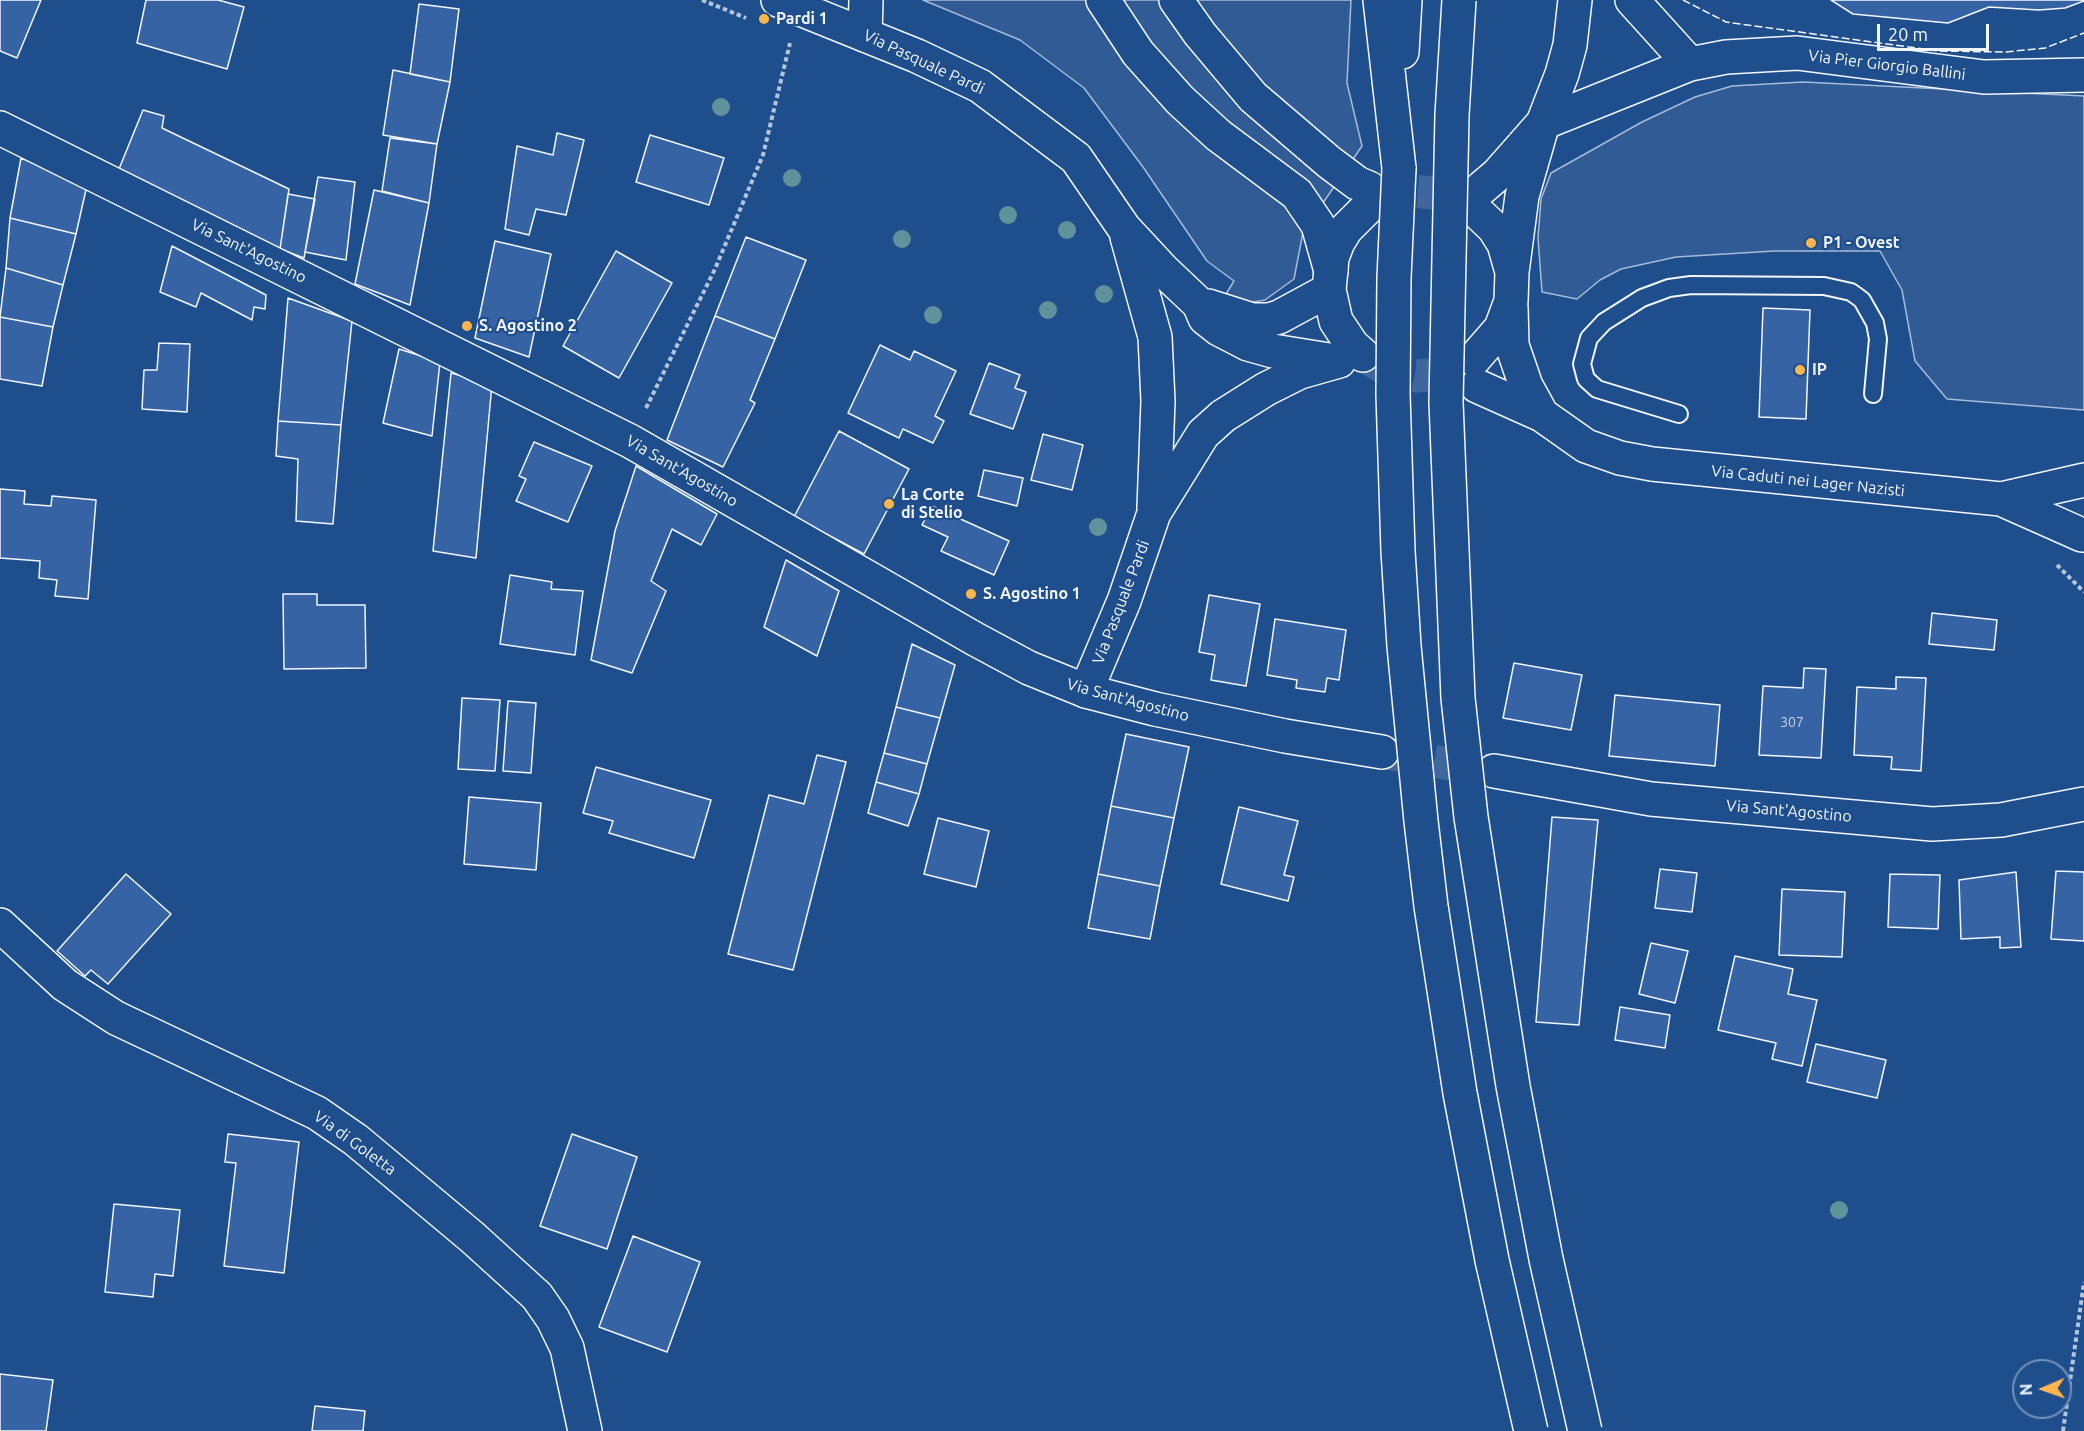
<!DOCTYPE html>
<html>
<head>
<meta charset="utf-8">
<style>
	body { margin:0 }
	#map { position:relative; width:2084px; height:1431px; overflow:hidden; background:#1f4e8c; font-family:Ubuntu,sans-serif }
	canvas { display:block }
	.north { position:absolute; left:2012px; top:1359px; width:60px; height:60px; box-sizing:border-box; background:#1f4e8c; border:2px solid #7391ba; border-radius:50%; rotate:268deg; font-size:16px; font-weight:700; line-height:24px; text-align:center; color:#f2f6ff }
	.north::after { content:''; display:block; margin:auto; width:21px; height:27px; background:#ffb74d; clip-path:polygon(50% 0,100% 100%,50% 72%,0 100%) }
	.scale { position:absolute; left:1877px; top:24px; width:112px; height:27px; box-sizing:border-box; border:3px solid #f2f6ff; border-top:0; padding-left:8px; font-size:18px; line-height:21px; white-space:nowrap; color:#f2f6ff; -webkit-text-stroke:4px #1f4e8c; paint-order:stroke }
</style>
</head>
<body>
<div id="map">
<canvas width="2084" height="1431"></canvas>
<div class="north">N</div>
<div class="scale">20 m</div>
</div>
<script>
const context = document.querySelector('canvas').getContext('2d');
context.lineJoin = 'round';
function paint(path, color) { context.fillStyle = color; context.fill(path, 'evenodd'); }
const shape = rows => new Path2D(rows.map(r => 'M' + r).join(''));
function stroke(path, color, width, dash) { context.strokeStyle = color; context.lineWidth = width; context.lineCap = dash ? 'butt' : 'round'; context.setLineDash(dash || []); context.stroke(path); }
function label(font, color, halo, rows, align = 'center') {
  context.font = font + ' Ubuntu,sans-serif'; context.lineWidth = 4.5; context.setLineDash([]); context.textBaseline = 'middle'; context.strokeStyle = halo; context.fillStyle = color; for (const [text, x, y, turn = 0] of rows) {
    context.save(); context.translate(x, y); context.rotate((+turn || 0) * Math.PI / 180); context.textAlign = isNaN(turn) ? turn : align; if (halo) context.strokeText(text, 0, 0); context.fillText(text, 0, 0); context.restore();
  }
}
const built = shape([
	[923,0,1351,0,1347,83,1362,146,1303,232,1294,279,1265,300,1247,303,1226,294,1234,281,1207,261,1143,167,1084,88,1020,40,923,0],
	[1803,82,2084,96,2084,410,1947,399,1915,361,1902,290,1880,251,1774,251,1676,257,1621,269,1600,280,1577,299,1542,292,1538,238,1541,199,1551,173,1642,122,1695,97,1732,86,1803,82]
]);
paint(built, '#305b95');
stroke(built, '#a8bbd7', 1.5);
const building = shape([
	[0,0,41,0,17,58,0,51,0,0],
	[146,0,218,0,244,7,227,69,137,43,146,0],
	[1831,0,2084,0,2084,1,2065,8,2039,10,1989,7,1948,23,1853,14,1831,0],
	[419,4,459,9,450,82,410,74,419,4],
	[393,70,450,82,437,144,383,135,393,70],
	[143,110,164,116,162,128,289,189,280,249,119,169,143,110],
	[557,133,584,140,566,215,536,209,529,235,505,229,517,146,553,155,557,133],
	[650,135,724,158,709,205,636,182,650,135],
	[390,138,437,144,429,203,382,191,390,138],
	[21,158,87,185,76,234,10,218,21,158],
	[318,177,355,182,346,260,305,252,318,177],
	[374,190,429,203,410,305,355,284,374,190],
	[288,194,315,199,304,258,280,249,288,194],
	[10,218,76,234,63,285,6,268,10,218],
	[746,237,806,260,775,339,715,316,746,237],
	[495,241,551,254,529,357,475,338,495,241],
	[172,246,266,295,265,309,254,307,252,320,201,293,196,307,160,292,172,246],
	[616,251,672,283,619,378,563,346,616,251],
	[6,268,63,285,53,327,0,317,6,268],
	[288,298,352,321,341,425,278,421,288,298],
	[1763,308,1810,310,1806,419,1759,417,1763,308],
	[715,316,775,339,750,400,755,403,723,467,667,440,715,316],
	[0,317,53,327,42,386,0,379,0,317],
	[159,343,190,344,187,412,142,409,144,370,157,370,159,343],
	[880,345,910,360,914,351,956,371,935,416,944,421,933,443,903,429,899,438,848,413,880,345],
	[399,349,440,362,432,436,383,423,399,349],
	[989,363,1020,375,1015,388,1026,392,1013,429,970,414,989,363],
	[451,373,492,384,476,558,433,551,451,373],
	[278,421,341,425,333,524,296,521,298,459,276,456,278,421],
	[839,431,909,469,864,554,794,517,839,431],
	[1043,434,1083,445,1072,490,1031,480,1043,434],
	[534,442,592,466,568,522,516,501,526,479,519,476,534,442],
	[636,466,717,514,701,545,672,529,651,581,666,591,632,673,591,660,615,531,636,466],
	[984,470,1023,478,1017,506,978,496,984,470],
	[0,489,25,491,24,504,51,506,52,496,96,500,88,599,55,596,57,580,39,578,40,561,0,558,0,489],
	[932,506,1009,541,994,575,941,551,948,537,922,525,932,506],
	[786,560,839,591,817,656,764,627,786,560],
	[510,575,552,582,551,589,583,591,575,655,500,644,510,575],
	[283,594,317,594,317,605,365,605,366,668,284,669,283,594],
	[1209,595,1260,604,1246,686,1211,680,1215,655,1199,652,1209,595],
	[1932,613,1997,620,1994,650,1929,644,1932,613],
	[1275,619,1346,630,1339,680,1327,678,1325,692,1296,688,1297,680,1267,675,1275,619],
	[912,644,955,665,940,718,896,707,912,644],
	[1514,663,1582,675,1571,730,1503,718,1514,663],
	[1804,668,1826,669,1821,758,1759,755,1763,686,1803,688,1804,668],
	[1896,677,1926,678,1921,771,1891,769,1892,757,1854,755,1857,687,1896,689,1896,677],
	[1615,695,1720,705,1715,766,1609,756,1615,695],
	[462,698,500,700,495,771,458,769,462,698],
	[508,701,536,703,531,773,503,771,508,701],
	[896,707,940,718,927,764,884,753,896,707],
	[1126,734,1189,747,1174,818,1111,806,1126,734],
	[884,753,927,764,919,794,876,782,884,753],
	[817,755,846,762,793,970,728,954,769,795,804,804,817,755],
	[596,767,711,800,694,858,609,833,613,821,583,813,596,767],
	[876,782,919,794,908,826,868,813,876,782],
	[469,797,541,803,536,870,464,864,469,797],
	[1111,806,1174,818,1160,886,1098,874,1111,806],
	[1239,807,1298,821,1284,875,1294,877,1288,901,1221,884,1239,807],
	[1552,817,1598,820,1579,1025,1536,1022,1552,817],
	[938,818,989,831,976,887,924,874,938,818],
	[1660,869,1697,873,1692,912,1655,908,1660,869],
	[2056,871,2084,872,2084,941,2051,939,2056,871],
	[2016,872,2021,947,2000,948,2000,937,1961,939,1959,880,2016,872],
	[126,874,171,914,108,984,91,970,85,976,57,951,126,874],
	[1098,874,1160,886,1150,939,1088,928,1098,874],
	[1890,874,1940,875,1938,929,1888,927,1890,874],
	[1782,889,1845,892,1842,957,1779,955,1782,889],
	[1651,943,1688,951,1675,1003,1639,994,1651,943],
	[1735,956,1793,969,1788,994,1817,1000,1802,1066,1772,1059,1776,1043,1718,1030,1735,956],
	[1620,1007,1670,1015,1665,1048,1615,1040,1620,1007],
	[1816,1044,1886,1060,1877,1098,1807,1082,1816,1044],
	[228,1134,299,1142,284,1273,224,1266,236,1163,225,1162,228,1134],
	[572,1134,637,1157,607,1249,540,1226,572,1134],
	[114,1204,180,1210,173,1276,155,1274,153,1297,105,1292,114,1204],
	[633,1236,700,1262,667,1352,599,1327,633,1236],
	[0,1374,53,1380,46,1431,0,1431,0,1374],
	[315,1406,365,1411,363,1431,312,1431,315,1406]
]);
paint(building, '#3563a3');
stroke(building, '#f2f6ff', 1.5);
stroke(shape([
	[1372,206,1397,194,1413,191,1445,194,1474,209],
	[1369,359,1388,370,1417,376,1431,375,1459,368,1473,360],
	[1386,753,1492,771]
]), '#3f679d', 33, [33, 16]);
const service = shape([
	[1679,414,1597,389,1586,379,1582,364,1589,338,1604,322,1642,298,1669,288,1691,285,1824,286,1851,292,1862,300,1875,323,1878,339,1873,394]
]);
const minor = shape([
	[0,128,630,441,975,639,1029,668,1086,691],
	[0,925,65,985,116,1018,317,1113,356,1140,472,1237,537,1296,553,1319,567,1348,585,1431]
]);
const tertiary = shape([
	[778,0,917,56,980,86,1076,158,1124,228,1163,270,1199,304,1205,318,1219,329,1248,344,1273,351,1329,360],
	[1632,0,1690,64],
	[1464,203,1498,174,1543,123,1690,64,1726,57,1797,53,1984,77,2084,75],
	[1127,237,1155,337,1158,401,1154,508],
	[1512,272,1522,196,1543,123,1562,74,1570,45,1575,0],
	[1208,306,1252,320,1269,320,1279,317,1329,290],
	[1511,307,1512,345,1526,386,1542,415],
	[1363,355,1352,345,1336,321,1329,290,1332,258,1338,242,1346,229,1368,207],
	[1474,359,1501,328,1511,301,1512,272,1504,244,1494,228,1474,209],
	[1339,361,1300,372,1266,389,1223,416,1203,434,1154,513,1124,601,1086,691,1155,709,1285,736,1382,752],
	[1477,386,1542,415,1586,446,1620,458,1652,464,2001,499,2084,480],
	[2001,499,2082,535],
	[1494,771,1651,799,1932,824,2001,820,2084,804]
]);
const trunk = shape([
	[1103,0,1138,53,1180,100,1218,135,1297,194,1318,225,1331,271],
	[1176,0,1200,34,1253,97,1329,162,1357,183,1369,188],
	[1380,0,1399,168],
	[865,35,866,0],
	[1402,52,1405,0]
]);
stroke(service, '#f2f6ff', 20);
stroke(minor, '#f2f6ff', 36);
stroke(tertiary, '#f2f6ff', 36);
stroke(trunk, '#f2f6ff', 36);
stroke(shape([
	[702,0,746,18],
	[646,408,715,269,763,155,790,43],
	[2057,565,2084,592],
	[2063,1431,2084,1282]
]), '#b3c4dc', 4, [4.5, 3]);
stroke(service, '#1f4e8c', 16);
stroke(minor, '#1f4e8c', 33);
stroke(tertiary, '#1f4e8c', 33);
stroke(trunk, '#1f4e8c', 33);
const trunkBridge = shape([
	[1459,0,1452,115,1446,402,1458,698,1471,817,1513,1086,1546,1259,1585,1431],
	[1399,168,1394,278,1393,394,1398,551,1404,646,1421,821,1431,906,1460,1093,1492,1260,1531,1431]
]);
stroke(trunkBridge, '#f2f6ff', 36, []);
stroke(trunkBridge, '#1f4e8c', 33);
stroke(shape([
	[1683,0,1726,22,1938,51,2005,52,2045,48,2084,33]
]), '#f2f6ff', 1.5, [8, 3]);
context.fillStyle = '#61919a';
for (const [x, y] of [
	[721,107],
	[792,178],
	[1008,215],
	[1067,230],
	[902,239],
	[1104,294],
	[1048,310],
	[933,315],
	[1098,527],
	[1839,1210]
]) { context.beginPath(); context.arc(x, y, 9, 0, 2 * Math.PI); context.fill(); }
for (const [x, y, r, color] of [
	[764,19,6,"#ffb74d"],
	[1811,243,6,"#ffb74d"],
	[467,326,6,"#ffb74d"],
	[1800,370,6,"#ffb74d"],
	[889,504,6,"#ffb74d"],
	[971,594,6,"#ffb74d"]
]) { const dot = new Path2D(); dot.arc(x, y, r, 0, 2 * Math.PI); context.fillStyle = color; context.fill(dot); stroke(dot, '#1f4e8c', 2); }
label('14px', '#c3d1e8', null, [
	["307",1792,722]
]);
label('bold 16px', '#f2f6ff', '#1f4e8c', [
	["Pardi 1",776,19],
	["P1 - Ovest",1823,243],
	["S. Agostino 2",479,326],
	["IP",1812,370],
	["La Corte",901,495],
	["di Stelio",901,513],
	["S. Agostino 1",983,594]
], 'left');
label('16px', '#f2f6ff', '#1f4e8c', [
	["Via Pasquale Pardi",924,62,25],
	["Via Pier Giorgio Ballini",1887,65,7],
	["Via Sant'Agostino",249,251,26],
	["Via Sant'Agostino",682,471,30],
	["Via Caduti nei Lager Nazisti",1808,481,6],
	["Via Pasquale Pardi",1121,602,-69],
	["Via Sant'Agostino",1128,700,15],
	["Via Sant'Agostino",1789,811,5],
	["Via di Goletta",355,1143,36]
]);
</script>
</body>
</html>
